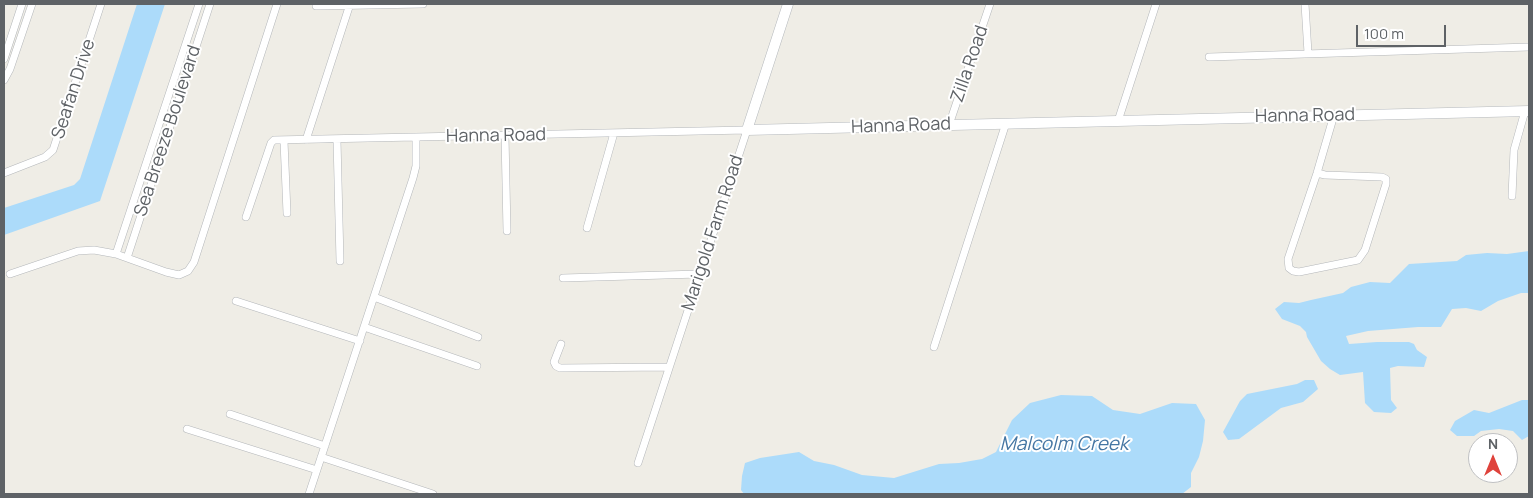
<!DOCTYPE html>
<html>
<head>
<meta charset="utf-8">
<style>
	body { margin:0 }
	#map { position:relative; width:1533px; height:498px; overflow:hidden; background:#efede6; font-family:Manrope,sans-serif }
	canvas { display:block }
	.frame { position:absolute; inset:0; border:5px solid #5e6266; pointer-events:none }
	.north { position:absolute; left:1468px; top:433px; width:50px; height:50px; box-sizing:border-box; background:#fff; border:1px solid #bfc0c2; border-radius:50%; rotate:0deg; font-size:14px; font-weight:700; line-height:20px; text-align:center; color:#5e6266 }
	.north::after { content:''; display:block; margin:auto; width:18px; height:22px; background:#df433c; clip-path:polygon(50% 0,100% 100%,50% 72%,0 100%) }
	.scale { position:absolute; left:1356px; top:25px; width:90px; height:22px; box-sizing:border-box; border:2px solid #5e6266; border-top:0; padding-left:6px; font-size:15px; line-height:18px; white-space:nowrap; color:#5e6266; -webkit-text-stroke:4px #fff; paint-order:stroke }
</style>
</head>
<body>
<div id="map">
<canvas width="1533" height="498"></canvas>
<div class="frame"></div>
<div class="north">N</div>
<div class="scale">100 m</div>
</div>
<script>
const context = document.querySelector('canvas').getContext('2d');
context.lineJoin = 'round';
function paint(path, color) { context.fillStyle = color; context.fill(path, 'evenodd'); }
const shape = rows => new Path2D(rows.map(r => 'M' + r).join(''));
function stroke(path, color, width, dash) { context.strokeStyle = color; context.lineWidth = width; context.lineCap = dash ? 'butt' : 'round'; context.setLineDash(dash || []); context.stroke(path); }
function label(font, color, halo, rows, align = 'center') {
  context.font = font + ' Manrope,sans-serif'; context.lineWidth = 4; context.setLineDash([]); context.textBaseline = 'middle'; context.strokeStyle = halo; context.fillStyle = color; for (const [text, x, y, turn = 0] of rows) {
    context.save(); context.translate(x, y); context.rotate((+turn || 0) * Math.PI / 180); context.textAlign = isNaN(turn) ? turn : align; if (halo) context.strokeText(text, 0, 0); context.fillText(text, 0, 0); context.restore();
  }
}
paint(shape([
	[137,4,165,4,100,201,4,235,4,208,74,185,80,179],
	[1529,251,1529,293,1521,293,1498,301,1481,311,1466,308,1452,309,1441,327,1418,327,1368,331,1346,336,1349,344,1377,342,1409,342,1414,344,1417,350,1427,357,1424,367,1398,366,1390,368,1391,400,1397,408,1391,413,1374,412,1365,403,1363,372,1340,375,1330,369,1321,361,1307,337,1306,332,1300,326,1282,319,1275,309,1284,302,1299,303,1311,300,1343,293,1351,287,1370,282,1390,283,1409,264,1457,261,1466,255,1487,253,1507,254],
	[1305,380,1314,380,1318,389,1303,402,1281,408,1239,439,1228,440,1223,432,1240,401,1247,394,1297,384],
	[1061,395,1092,396,1113,410,1140,414,1172,403,1196,404,1205,420,1203,441,1199,457,1191,473,1191,487,1182,494,744,494,741,490,742,476,745,463,760,458,799,452,814,461,834,465,862,475,894,478,939,464,959,463,982,459,996,452,1012,420,1030,403],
	[1522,400,1529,400,1529,436,1522,440,1513,431,1499,429,1481,431,1474,436,1457,436,1450,430,1455,421,1474,410,1489,413]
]), '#acdbfa');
const street = shape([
	[1305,4,1308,53],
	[316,6,423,4],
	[1209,57,1529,47],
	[4,59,22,4],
	[4,80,10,69,32,4],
	[1118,121,1156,4],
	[949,125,990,4],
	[505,136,507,231],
	[306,140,350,4],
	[337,140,340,261],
	[284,141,287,213],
	[4,173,45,157,53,150,101,4],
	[1317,173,1325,175,1382,177,1386,179,1386,184,1365,250,1358,260,1299,272,1293,271,1289,268,1288,259,1317,173,1334,115],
	[1512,196,1514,150,1525,111],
	[246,217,271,143,274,140,747,130,638,463],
	[587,228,614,133],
	[116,254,199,4],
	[127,258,210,4],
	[10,274,78,251,94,250,116,254,166,272,179,275,188,271,194,262,277,4],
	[563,278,699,274],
	[374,297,478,337],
	[236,301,360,341],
	[364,327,477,366],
	[561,344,554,362,556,366,560,368,669,367],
	[934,347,1006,123],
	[230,414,325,446],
	[187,429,317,470],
	[321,457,433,494],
	[309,494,413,178,416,166,416,138]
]);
const secondary = shape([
	[788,4,747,130,1529,111]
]);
stroke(street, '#b4b7ba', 8);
stroke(secondary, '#b5b9bd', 11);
stroke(street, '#fff', 7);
stroke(secondary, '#fff', 10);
label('18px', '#5e6266', '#fff', [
	["Zilla Road",970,64,-71],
	["Seafan Drive",74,89,-72],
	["Hanna Road",1305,116,-1],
	["Hanna Road",901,126,-2],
	["Sea Breeze Boulevard",168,131,-72],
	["Hanna Road",496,136,-1],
	["Marigold Farm Road",713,233,-72]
]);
label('italic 19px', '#4576a3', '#fff', [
	["Malcolm Creek",1064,445]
]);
</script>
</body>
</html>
